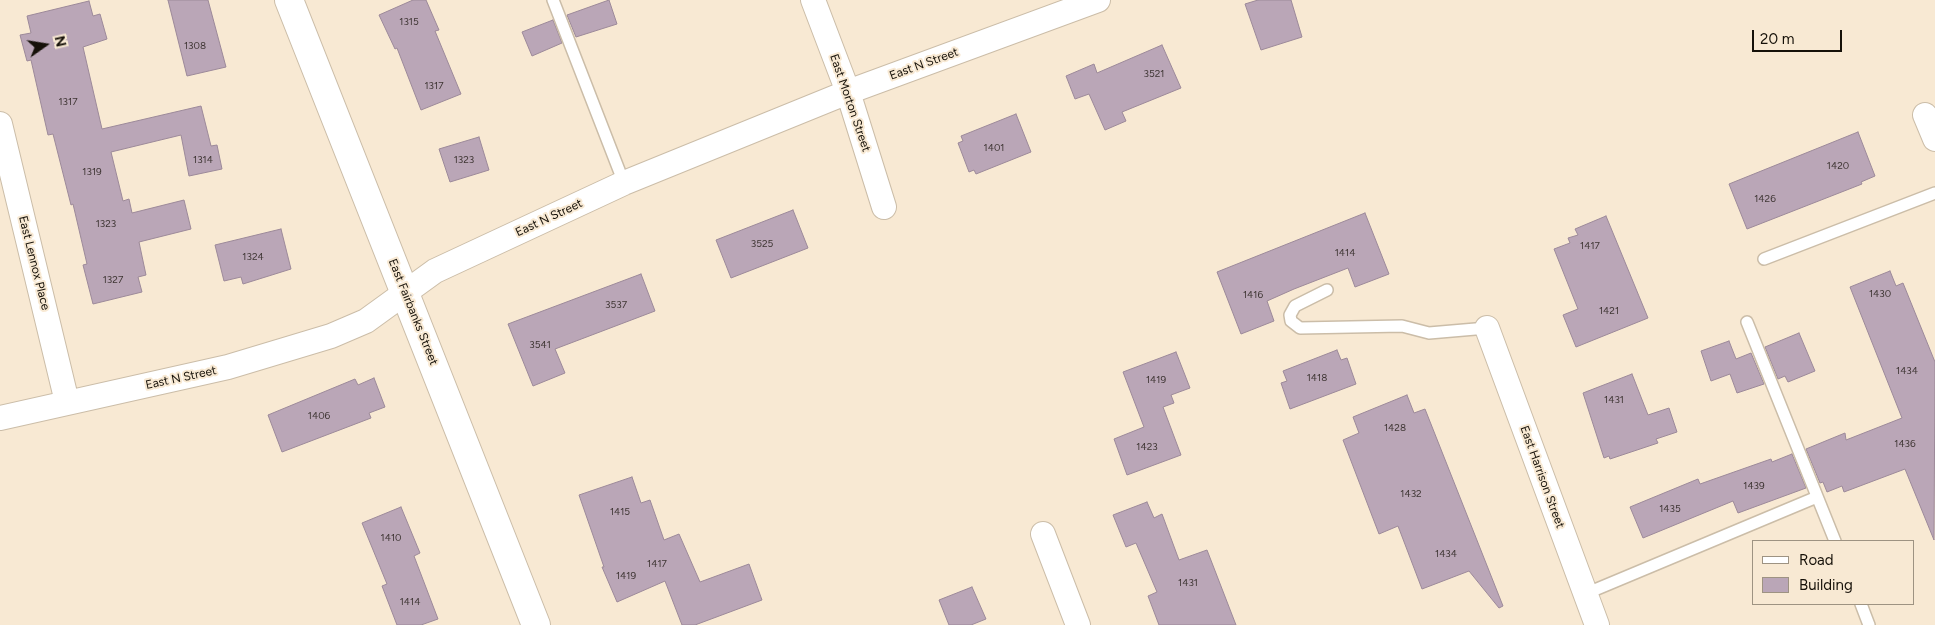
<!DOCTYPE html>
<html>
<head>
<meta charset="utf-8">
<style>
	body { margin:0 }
	#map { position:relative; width:1935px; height:625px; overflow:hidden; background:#f8e9d3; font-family:Figtree,sans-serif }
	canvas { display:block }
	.legend { position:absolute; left:1752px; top:540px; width:162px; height:65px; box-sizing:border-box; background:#f8e9d3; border:1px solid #9e9382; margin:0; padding:6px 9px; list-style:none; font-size:15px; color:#161109 }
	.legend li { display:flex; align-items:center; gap:10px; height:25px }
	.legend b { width:25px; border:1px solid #9e9382 }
	.north { position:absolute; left:20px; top:20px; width:50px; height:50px; -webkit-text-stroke:4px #f8e9d3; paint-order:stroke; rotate:77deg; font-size:14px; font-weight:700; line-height:20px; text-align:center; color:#161109 }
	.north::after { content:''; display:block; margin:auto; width:18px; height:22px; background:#161109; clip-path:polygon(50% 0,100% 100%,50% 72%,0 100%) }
	.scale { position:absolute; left:1752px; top:30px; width:90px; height:22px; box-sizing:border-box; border:2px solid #161109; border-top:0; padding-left:6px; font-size:15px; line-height:18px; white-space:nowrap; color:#161109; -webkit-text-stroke:4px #f8e9d3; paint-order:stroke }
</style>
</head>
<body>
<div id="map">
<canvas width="1935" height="625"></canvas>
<ul class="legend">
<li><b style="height:6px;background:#fff"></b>Road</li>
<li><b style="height:14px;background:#baa6b7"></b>Building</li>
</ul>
<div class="north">N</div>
<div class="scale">20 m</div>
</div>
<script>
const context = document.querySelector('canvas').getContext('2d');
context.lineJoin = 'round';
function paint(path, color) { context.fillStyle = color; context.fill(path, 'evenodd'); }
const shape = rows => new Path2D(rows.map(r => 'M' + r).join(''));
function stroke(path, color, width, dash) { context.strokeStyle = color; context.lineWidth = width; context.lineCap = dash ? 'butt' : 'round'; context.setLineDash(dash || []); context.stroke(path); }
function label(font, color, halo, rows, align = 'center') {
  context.font = font + ' Figtree,sans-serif'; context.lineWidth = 4; context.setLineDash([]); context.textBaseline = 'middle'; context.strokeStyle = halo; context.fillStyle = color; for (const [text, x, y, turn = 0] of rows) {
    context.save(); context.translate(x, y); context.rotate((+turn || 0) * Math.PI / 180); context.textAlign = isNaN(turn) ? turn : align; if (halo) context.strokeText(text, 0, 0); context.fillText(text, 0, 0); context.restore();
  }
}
const building = shape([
	[168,0,208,0,226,67,187,76,168,0],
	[413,0,426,0,439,30,435,31,461,94,421,110,397,48,395,49,379,15,413,0],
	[609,0,617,24,576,37,567,15,609,0],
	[1258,0,1291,0,1302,37,1261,50,1245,4,1258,0],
	[89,1,93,16,100,14,107,39,83,47,102,129,201,106,211,146,217,145,222,169,189,176,181,135,111,152,123,201,129,199,132,213,184,200,191,229,139,242,146,275,138,277,142,292,93,304,83,265,87,264,73,204,71,205,53,134,48,135,31,60,27,61,20,35,31,33,27,16,89,1],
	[553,20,562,43,532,56,522,32,553,20],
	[1162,45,1181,88,1122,112,1126,121,1105,130,1089,94,1075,99,1066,76,1094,64,1097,73,1162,45],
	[1016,114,1031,152,976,174,974,170,969,172,958,143,963,141,961,136,1016,114],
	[1858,132,1875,176,1861,182,1862,184,1747,229,1729,184,1858,132],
	[479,137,489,170,450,182,439,149,479,137],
	[793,210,808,248,731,278,716,240,793,210],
	[1365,213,1389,274,1355,287,1348,268,1294,289,1267,301,1274,321,1241,334,1217,272,1365,213],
	[1606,216,1648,318,1576,347,1563,315,1578,309,1554,249,1570,243,1568,238,1578,235,1575,229,1606,216],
	[281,229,291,269,243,284,241,277,224,281,215,245,281,229],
	[1890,271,1896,286,1903,283,1935,362,1934,540,1905,469,1844,492,1842,486,1827,492,1823,482,1820,483,1806,449,1845,433,1846,440,1902,418,1850,287,1890,271],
	[641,274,655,311,555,349,565,373,533,386,508,324,641,274],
	[1799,333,1815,371,1788,382,1785,376,1778,379,1765,347,1799,333],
	[1729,341,1736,359,1751,353,1764,384,1737,393,1730,374,1711,381,1701,351,1729,341],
	[1337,350,1341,360,1347,358,1356,384,1290,409,1281,383,1287,381,1283,371,1337,350],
	[1176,352,1190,388,1171,395,1174,403,1163,407,1181,455,1127,475,1114,439,1144,427,1123,372,1176,352],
	[1632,374,1648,415,1669,408,1677,432,1656,439,1658,443,1610,459,1609,456,1604,458,1583,393,1632,374],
	[374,378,385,407,369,413,371,418,282,452,268,415,355,379,358,385,374,378],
	[1407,395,1414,413,1425,409,1503,606,1499,608,1469,571,1422,589,1398,526,1379,534,1343,440,1359,433,1353,417,1407,395],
	[1792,454,1806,488,1738,513,1733,501,1643,538,1630,507,1698,479,1700,484,1771,459,1772,462,1792,454],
	[632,477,641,503,650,500,664,540,679,534,700,582,749,564,762,600,695,625,682,625,665,581,617,602,602,567,604,567,579,495,632,477],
	[1147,502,1154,518,1162,514,1179,560,1207,550,1236,625,1159,625,1148,596,1157,592,1136,543,1126,547,1113,515,1147,502],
	[401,507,420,553,414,556,438,619,421,625,397,625,382,586,387,584,362,523,401,507],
	[972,587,986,619,971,625,949,625,939,600,972,587]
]);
paint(building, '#baa6b7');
stroke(building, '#9c8999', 1);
const lane = shape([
	[553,0,624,183],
	[1764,259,1935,193],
	[1327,290,1295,306,1290,315,1291,321,1300,328,1402,326,1429,333,1487,328],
	[1747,322,1835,541],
	[1585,594,1817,497],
	[1861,604,1869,625]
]);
const street = shape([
	[813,0,848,92,884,207],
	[1925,115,1935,139],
	[0,124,67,402],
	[1487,328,1597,625],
	[0,418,228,367,331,336,366,321,435,271,624,183,848,92,1098,0],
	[1043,534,1078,625]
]);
const secondary = shape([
	[289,0,536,625]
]);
stroke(lane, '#cbbda8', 14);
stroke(street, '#cbbda8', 26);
stroke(secondary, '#cbbda8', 30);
stroke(lane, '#fff', 11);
stroke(street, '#fff', 24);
stroke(secondary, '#fff', 28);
label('10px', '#3f3634', null, [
	["1315",409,22],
	["1308",195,46],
	["3521",1154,74],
	["1317",434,86],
	["1317",68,102],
	["1401",994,148],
	["1314",203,160],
	["1323",464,160],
	["1420",1838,166],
	["1319",92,172],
	["1426",1765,199],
	["1323",106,224],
	["3525",762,244],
	["1417",1590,246],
	["1414",1345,253],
	["1324",253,257],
	["1327",113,280],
	["1430",1880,294],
	["1416",1253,295],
	["3537",616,305],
	["1421",1609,311],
	["3541",540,345],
	["1434",1907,371],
	["1418",1317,378],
	["1419",1156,380],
	["1431",1614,400],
	["1406",319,416],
	["1428",1395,428],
	["1436",1905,444],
	["1423",1147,447],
	["1439",1754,486],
	["1432",1411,494],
	["1435",1670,509],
	["1415",620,512],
	["1410",391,538],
	["1434",1446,554],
	["1417",657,564],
	["1419",626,576],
	["1431",1188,583],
	["1414",410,602]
]);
label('12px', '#161109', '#f8e9d3', [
	["East N Street",924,64,-20],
	["East Morton Street",850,103,71],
	["East N Street",549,218,-25],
	["East Lennox Place",34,263,76],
	["East Fairbanks Street",413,312,68],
	["East N Street",181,378,-12],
	["East Harrison Street",1542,477,70]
]);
</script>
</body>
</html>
